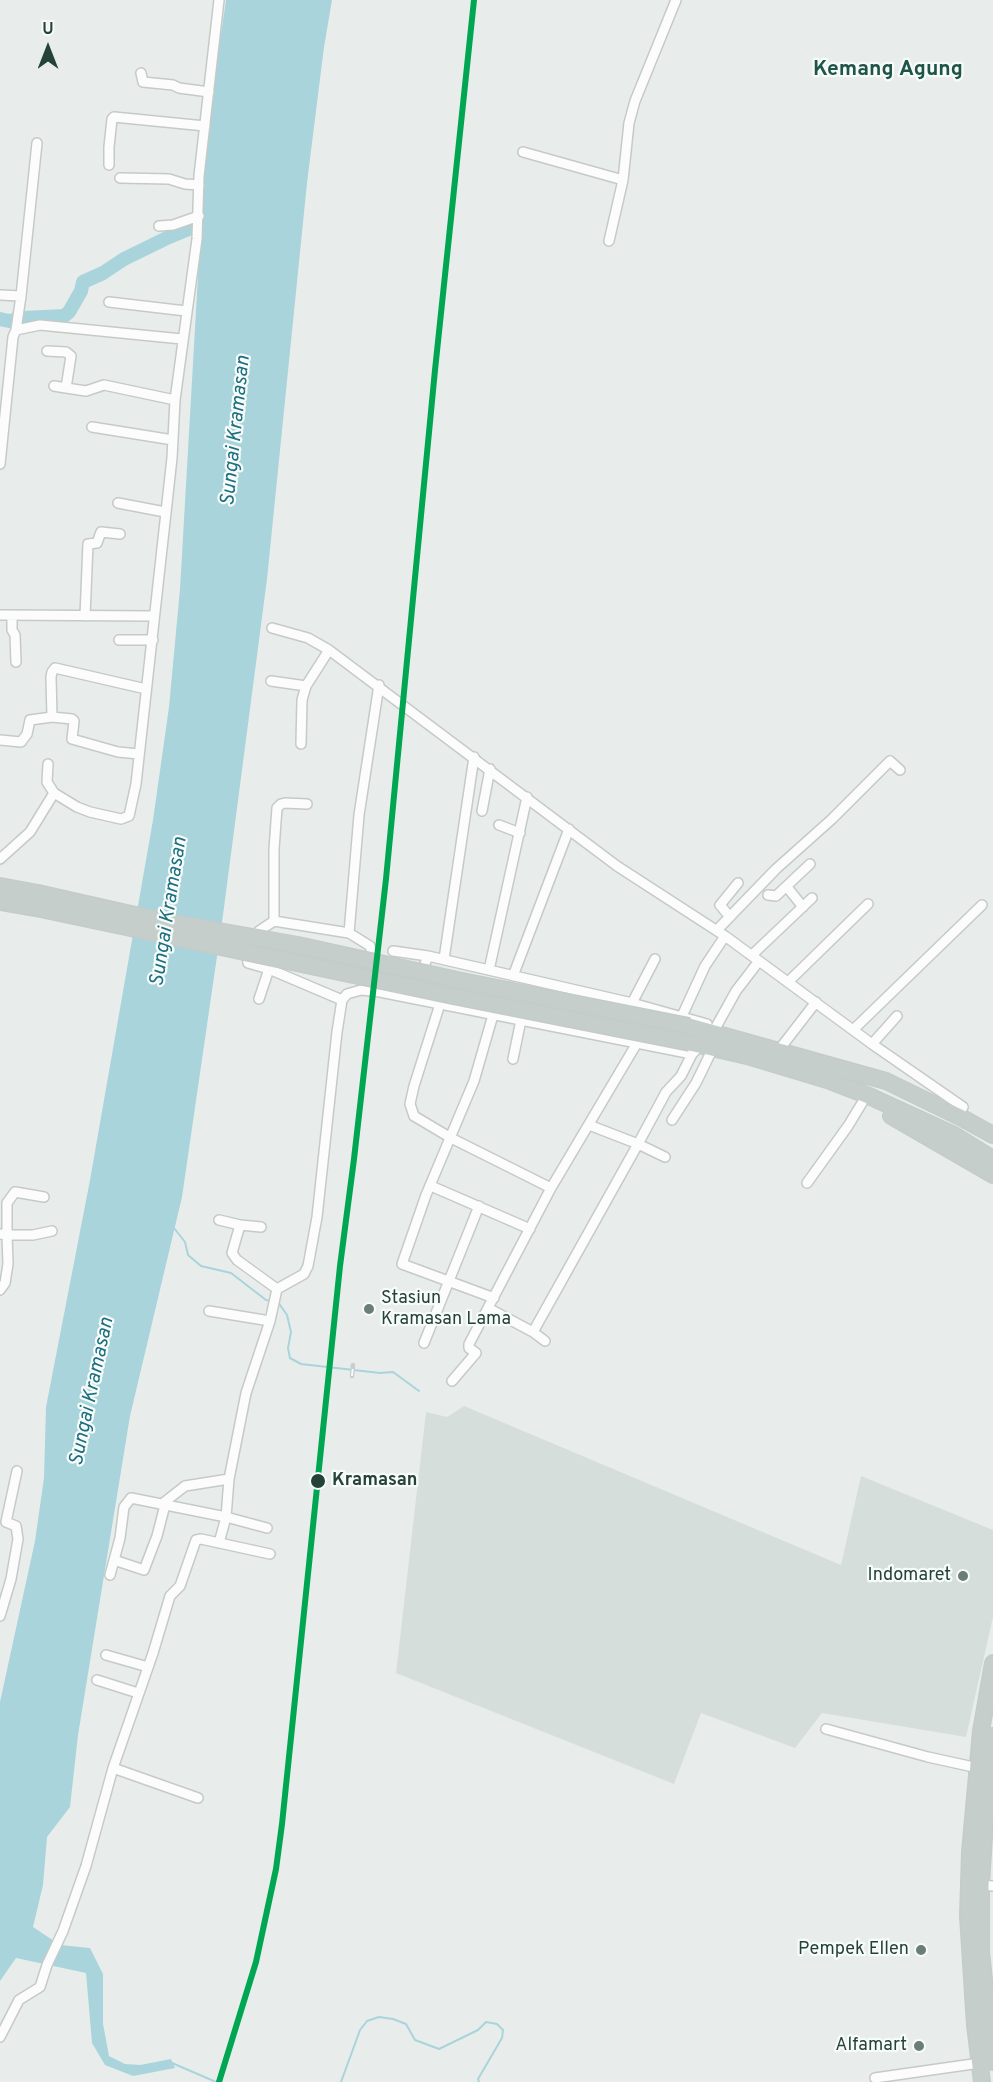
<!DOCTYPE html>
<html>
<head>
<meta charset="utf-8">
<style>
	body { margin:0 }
	#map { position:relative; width:993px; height:2082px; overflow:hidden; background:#e8edeb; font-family:Overpass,sans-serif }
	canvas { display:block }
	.north { position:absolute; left:18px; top:18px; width:60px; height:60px; -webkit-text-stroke:4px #f7fbf9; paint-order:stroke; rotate:0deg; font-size:16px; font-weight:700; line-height:24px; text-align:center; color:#24423a }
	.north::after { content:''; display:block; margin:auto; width:21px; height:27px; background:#24423a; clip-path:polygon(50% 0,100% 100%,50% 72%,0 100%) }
</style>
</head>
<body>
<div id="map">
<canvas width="993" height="2082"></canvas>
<div class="north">U</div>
</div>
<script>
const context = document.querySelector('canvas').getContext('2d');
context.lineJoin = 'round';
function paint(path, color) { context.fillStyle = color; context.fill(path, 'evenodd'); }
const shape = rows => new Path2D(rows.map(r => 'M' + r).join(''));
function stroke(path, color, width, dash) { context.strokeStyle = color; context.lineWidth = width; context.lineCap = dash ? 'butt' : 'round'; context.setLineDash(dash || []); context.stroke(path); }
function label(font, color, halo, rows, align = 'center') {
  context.font = font + ' Overpass,sans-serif'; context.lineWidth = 4.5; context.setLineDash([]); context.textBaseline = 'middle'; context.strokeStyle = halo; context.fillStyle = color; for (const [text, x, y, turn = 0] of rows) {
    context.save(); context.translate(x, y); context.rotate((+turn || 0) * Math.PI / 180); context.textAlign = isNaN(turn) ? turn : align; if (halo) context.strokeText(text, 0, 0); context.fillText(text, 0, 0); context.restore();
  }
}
paint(shape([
	[464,1406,841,1565,861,1476,993,1530,993,1617,966,1737,822,1713,795,1748,701,1713,674,1784,396,1673,426,1412,447,1417]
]), '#d6dedb');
paint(shape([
	[226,0,332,0,324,47,307,183,267,579,223,915,182,1197,130,1416,78,1735,70,1807,47,1837,43,1885,33,1927,60,1945,90,1948,103,1974,103,2024,109,2056,125,2064,140,2065,171,2059,175,2068,133,2076,105,2065,92,2043,86,1973,16,1958,0,1981,0,1702,35,1541,44,1478,46,1407,90,1180,153,820,169,707,180,589,206,137]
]), '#a9d4db');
stroke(shape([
	[174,1228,185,1242,188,1255,201,1266,231,1273,266,1300,272,1301],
	[278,1302,287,1315,291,1332,288,1348,290,1358,301,1364,380,1373,393,1372,419,1391],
	[172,2063,216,2082],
	[341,2082,360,2030,367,2021,379,2017,393,2019,406,2024,415,2040,439,2049,478,2030,486,2022,497,2024,503,2030,502,2038,478,2079,479,2082]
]), '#a9d4db', 2);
stroke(shape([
	[0,319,9,321,23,318,64,316,69,312,81,291,83,282,103,273,124,259,169,237,191,228,209,228]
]), '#a9d4db', 14);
const minor = shape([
	[141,73,143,82,173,85,179,88,209,92],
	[523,152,623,180],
	[109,165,109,147,112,119,114,117,205,126],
	[120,178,169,179,185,184,199,185],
	[159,226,173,225,199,216],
	[609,241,623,180,629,123,635,101,676,0],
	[0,295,21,296],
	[109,302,186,311],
	[16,330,40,325,182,339],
	[47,351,66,352,71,356,66,388,86,391,104,385,175,400],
	[54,386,66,388],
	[92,427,173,440],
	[0,464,13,337,16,330,21,296,37,143],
	[118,503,165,512],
	[0,615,154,616],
	[12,616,12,630,15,635,16,662],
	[85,616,88,544,97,543,101,532,120,534],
	[272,628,308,638,329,650,617,866,725,936,872,1044,963,1107,958,1116],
	[119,640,153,640],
	[271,681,306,686],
	[52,717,72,719,74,721,72,739,118,752,139,754],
	[0,740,21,742,27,734,30,720,52,717,51,677,52,672,55,668,146,689],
	[301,744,302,700,306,686,329,650],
	[48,764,47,782,54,793,77,807,90,812,121,819,129,816,136,784,172,458,175,400,197,239,199,176,219,0],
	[307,804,285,803,281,804,277,808,274,849,274,921,349,933,370,946,373,956,373,982],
	[482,811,490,769],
	[499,825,520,833],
	[0,859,30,832,54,793],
	[787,887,803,907],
	[768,895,776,896,810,864],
	[730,917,720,905,738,883],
	[274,921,259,931,253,940,247,955,248,963,269,969,342,1000],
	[717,930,776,869,832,819,890,761,900,770],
	[349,933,359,815,379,685],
	[393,951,428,956],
	[752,955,812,898],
	[444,959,474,757],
	[489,970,527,797],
	[513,976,569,829],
	[420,977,428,956,632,1003,707,1024],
	[788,982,868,904],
	[259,999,269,969],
	[632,1003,655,959],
	[440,1004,414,1086,410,1104,414,1116,451,1138,551,1188],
	[493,1015,474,1081,426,1195,402,1264,494,1298],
	[682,1016,705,966,725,936],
	[716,1027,736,991,759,961],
	[853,1030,982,905],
	[872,1044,897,1016],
	[782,1046,816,1002],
	[513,1059,521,1020],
	[672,1120,696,1083,713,1048],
	[589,1125,638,1144,666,1092,681,1076,692,1054],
	[807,1183,848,1126,862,1103],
	[431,1186,530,1229],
	[219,1220,240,1225],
	[261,1227,240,1225,232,1253,237,1260,277,1289],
	[0,1234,7,1235,7,1203,15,1192,44,1197],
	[0,1290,5,1283,8,1264,7,1235,33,1235,52,1231],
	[488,1308,533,1332],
	[209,1311,270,1321],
	[545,1341,533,1332,638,1144,665,1157],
	[424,1343,479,1206],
	[452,1381,476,1353,469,1348,469,1344,551,1188,637,1043],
	[162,1504,185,1486,229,1479,246,1393,270,1321,277,1289,304,1274,308,1266,317,1217,337,1032,342,1000,347,994,361,990,380,992,692,1054,701,1045],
	[219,1543,226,1517,229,1479],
	[114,1560,144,1570,157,1536,165,1505],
	[110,1575,120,1538,124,1507,131,1498,226,1517,267,1528],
	[0,1616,11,1579,18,1539,16,1526,6,1522,17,1471],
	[106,1655,148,1667],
	[97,1680,138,1693],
	[826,1729,928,1757,978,1768],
	[113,1768,198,1798],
	[981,1885,993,1886],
	[0,2037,19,2000,40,1987,47,1965,63,1931,86,1866,113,1768,153,1653,170,1596,180,1586,196,1540,201,1539,270,1554],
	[875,2078,980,2063]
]);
const trunk = shape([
	[0,886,38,893],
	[0,902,36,908],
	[689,1026,886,1081,964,1119,993,1135],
	[690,1043,747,1056,830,1081,869,1096,954,1135,993,1159],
	[891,1116,993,1175],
	[993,1736,987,1788,981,1885,981,1952,993,2062],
	[982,2082,975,2025,968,1916,970,1852,981,1731,993,1663]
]);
stroke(minor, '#c5cac8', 12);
stroke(trunk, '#c3ccc9', 18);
stroke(minor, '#fcfcfc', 9);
stroke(trunk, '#c6cecc', 15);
const rail = shape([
	[352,1376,353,1365]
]);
stroke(rail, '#c9cdcc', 4.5);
stroke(rail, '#f7fbf9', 2, [7]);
const trunkBridge = shape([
	[38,893,162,921,298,945,462,981,689,1026],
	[36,908,453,996,690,1043]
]);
stroke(trunkBridge, '#c3ccc9', 18, []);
stroke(trunkBridge, '#c6cecc', 15);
stroke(shape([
	[219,2082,256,1962,276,1869,282,1824,340,1266,354,1159,386,879,435,370,474,0]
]), '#00a651', 6);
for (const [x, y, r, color] of [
	[369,1309,6,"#697e78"],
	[318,1481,8,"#24423a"],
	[963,1576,6,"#697e78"],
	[921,1950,6,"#697e78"],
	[919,2046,6,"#697e78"]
]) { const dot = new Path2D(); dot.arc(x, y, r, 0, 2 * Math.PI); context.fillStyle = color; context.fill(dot); stroke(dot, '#f7fbf9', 2); }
label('18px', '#24423a', '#f7fbf9', [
	["Stasiun",381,1299,"left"],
	["Kramasan Lama",381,1320,"left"],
	["Indomaret",951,1576],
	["Pempek Ellen",909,1950],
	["Alfamart",907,2046]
], 'right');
label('bold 18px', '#24423a', '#f7fbf9', [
	["Kramasan",332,1481]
], 'left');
label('italic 20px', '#1c6f80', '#f7fbf9', [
	["Sungai Kramasan",237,431,-84],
	["Sungai Kramasan",170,912,-81],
	["Sungai Kramasan",93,1392,-78]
]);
label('bold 21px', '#1f5548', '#f7fbf9', [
	["Kemang Agung",888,71]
]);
</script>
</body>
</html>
